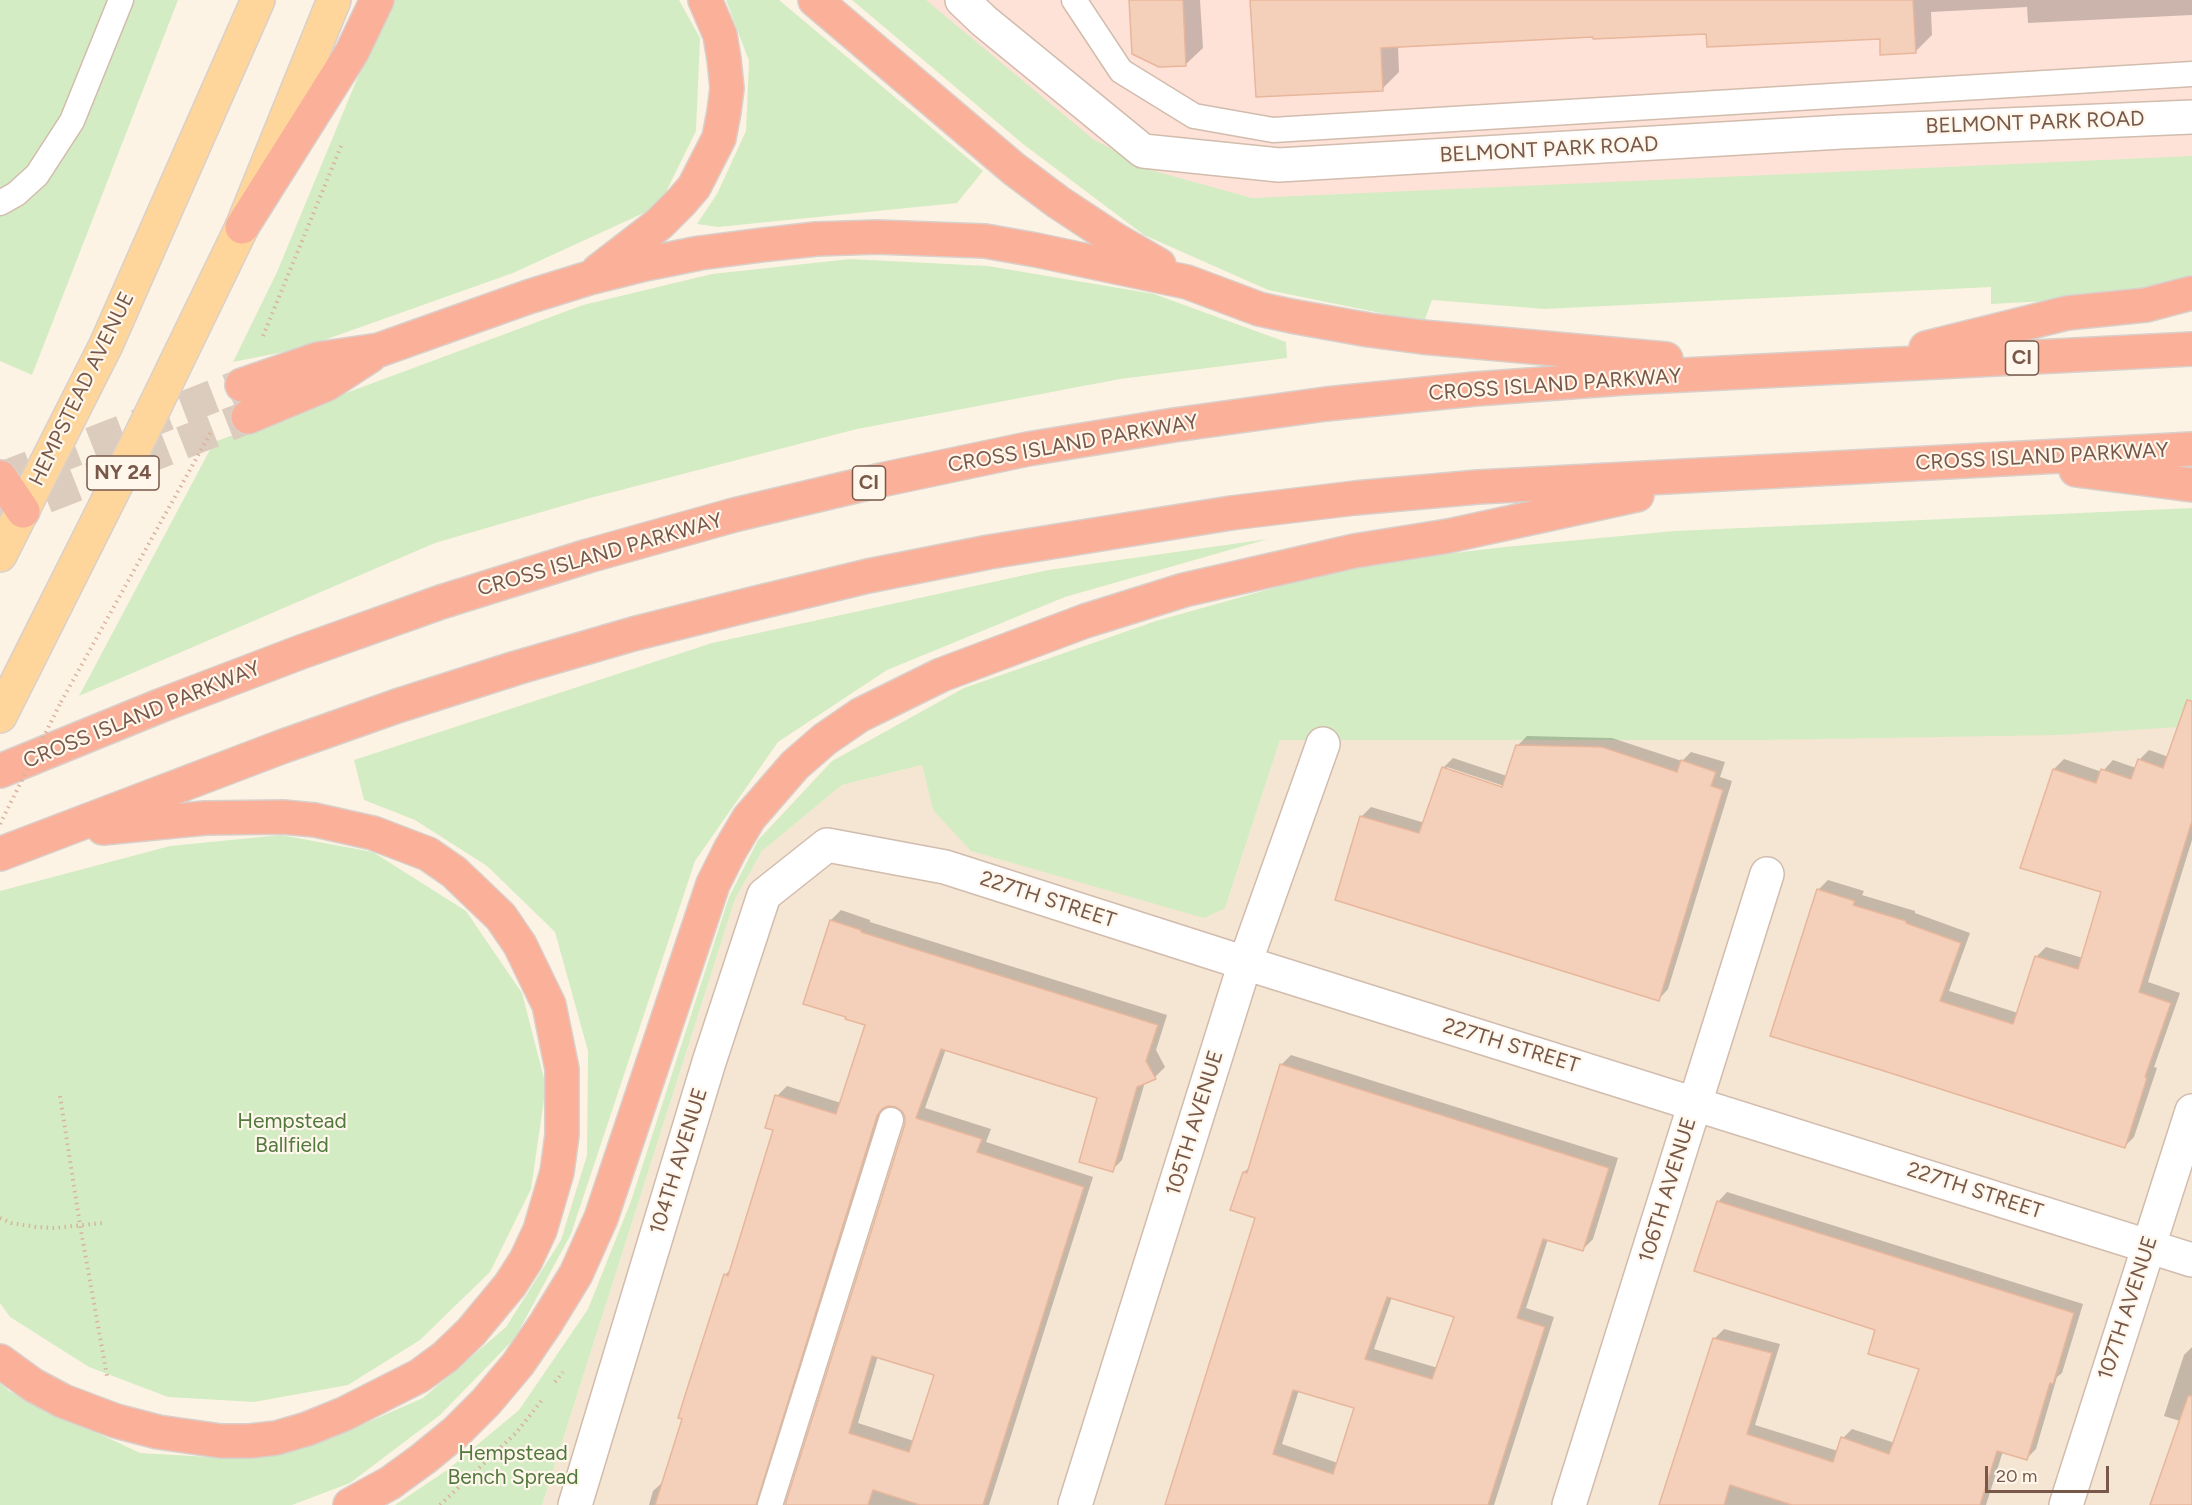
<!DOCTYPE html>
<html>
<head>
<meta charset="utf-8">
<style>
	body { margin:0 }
	#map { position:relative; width:2192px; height:1505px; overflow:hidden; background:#fdf3e5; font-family:Figtree,sans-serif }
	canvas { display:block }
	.scale { position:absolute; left:1985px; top:1466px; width:124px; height:27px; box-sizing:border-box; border:3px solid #775849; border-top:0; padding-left:8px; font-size:18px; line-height:21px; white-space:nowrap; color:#775849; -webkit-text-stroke:4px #fff7ec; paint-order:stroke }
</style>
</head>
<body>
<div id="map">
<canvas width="2192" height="1505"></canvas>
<div class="scale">20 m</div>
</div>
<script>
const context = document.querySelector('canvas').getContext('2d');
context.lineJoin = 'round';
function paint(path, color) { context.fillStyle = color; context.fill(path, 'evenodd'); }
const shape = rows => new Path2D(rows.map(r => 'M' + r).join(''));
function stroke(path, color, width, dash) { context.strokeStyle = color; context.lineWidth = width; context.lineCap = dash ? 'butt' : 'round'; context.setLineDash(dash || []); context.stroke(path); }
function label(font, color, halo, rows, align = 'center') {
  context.font = font + ' Figtree,sans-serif'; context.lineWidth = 4.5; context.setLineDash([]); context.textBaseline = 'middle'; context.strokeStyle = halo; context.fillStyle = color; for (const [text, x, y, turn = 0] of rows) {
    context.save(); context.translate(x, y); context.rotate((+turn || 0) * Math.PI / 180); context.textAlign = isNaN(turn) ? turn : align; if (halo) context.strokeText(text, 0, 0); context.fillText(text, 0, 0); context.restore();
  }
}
paint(shape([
	[2192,723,2192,1505,542,1505,735,899,762,851,842,785,922,765,933,810,1225,908,1280,740,1763,740]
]), '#f5e5d3');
paint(shape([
	[884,0,2192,0,2192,171,1210,220]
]), '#fee2d8');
paint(shape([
	[0,0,178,0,32,375,0,361],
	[392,0,679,0,700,38,696,131,659,206,513,273,299,349,233,362,277,272,362,67],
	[726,0,779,0,983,171,957,203,718,227,697,224,717,194,746,131,749,61],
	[852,0,926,0,1093,139,1147,169,1252,198,2192,156,2192,277,2145,289,2048,301,1991,304,1991,287,1545,309,1432,300,1424,322,1268,290,1144,235,1023,144],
	[850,259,988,266,1154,294,1286,342,1287,358,1120,379,857,429,590,498,435,543,79,696,214,442,583,305,712,274],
	[2192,508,2192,726,2057,735,1763,740,1280,740,1225,908,1204,918,971,851,933,810,922,765,842,785,762,851,735,899,542,1505,395,1505,447,1470,519,1410,588,1309,631,1201,729,897,758,840,832,761,964,688,1156,621,1355,565,1504,547,1674,531],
	[1268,539,1065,597,887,670,778,742,695,861,571,1234,515,1338,440,1415,350,1483,292,1505,0,1505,0,1383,9,1391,140,1453,227,1458,327,1440,423,1398,506,1327,561,1240,587,1155,588,1051,555,932,487,866,415,820,364,800,354,760,712,643,1048,570],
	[281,835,373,852,466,911,522,993,546,1086,531,1189,490,1272,420,1340,348,1385,254,1402,168,1397,89,1367,10,1317,0,1303,0,891,170,846]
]), '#d4ecc3');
paint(shape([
	[1130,0,1200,0,1203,48,1186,64],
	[1252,0,2192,0,2192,15,2028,23,2027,7,1931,12,1932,35,1915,52,1881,37,1707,32,1594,35,1398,45,1399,72,1382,89],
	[1527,736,1612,738,1682,761,1691,752,1725,762,1720,777,1732,781,1668,989,1659,999,1361,817,1371,807,1425,823,1443,768,1453,758,1507,776,1517,746],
	[1447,767,1510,788,1509,791,1447,770],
	[2149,750,2169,757,2192,752,2192,840,2148,982,2180,993,2154,1067,2157,1068,2134,1137,2124,1147,1971,1097,1818,890,1828,880,1864,891,1862,895,1915,911,1915,913,1970,933,1949,991,2018,1013,2036,957,2046,947,2083,958,2103,891,2022,867,2054,769,2064,759,2102,772,2113,760,2136,768,2139,760],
	[841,910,870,920,870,922,1167,1015,1156,1050,1165,1067,1155,1077,1145,1082,1122,1160,1112,1170,1099,1097,946,1049,925,1108,991,1129,986,1142,1093,1177,989,1505,787,1505,906,1125,906,1116,902,1109,896,1105,887,1105,766,1490,770,1505,649,1505,653,1491,664,1481,725,1275,731,1269,775,1129,777,1096,787,1086,841,1103,867,1024,831,920],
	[878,1356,936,1374,914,1441,858,1423],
	[1291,1055,1618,1158,1593,1239,1582,1250,1548,1239,1526,1308,1554,1317,1494,1505,1166,1505,1257,1217,1244,1172,1250,1167,1281,1065],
	[1392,1297,1456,1316,1438,1368,1374,1349],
	[1299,1390,1356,1407,1338,1463,1282,1444],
	[1727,1192,2083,1304,2062,1373,2057,1377,2036,1449,2027,1458,2003,1451,1986,1505,1660,1505,1714,1339,1724,1329,1780,1344,1755,1425,1838,1451,1843,1438,1852,1429,1895,1443,1921,1368,1877,1329,1718,1202],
	[2192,1347,2192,1505,2152,1505,2180,1421,2164,1416,2184,1355]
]), '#0003');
const building = shape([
	[1129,0,1183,0,1186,66,1159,67,1132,54,1129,0],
	[1250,0,1913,0,1916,53,1880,55,1880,39,1707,47,1706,34,1593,39,1593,37,1381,48,1383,91,1256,97,1250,0],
	[2187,700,2192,701,2192,821,2139,992,2171,1003,2145,1077,2147,1078,2125,1148,1881,1070,1770,1036,1817,889,1855,901,1853,905,1906,921,1906,923,1961,943,1940,1001,2013,1024,2035,956,2078,969,2101,892,2020,868,2053,769,2096,783,2101,769,2131,779,2138,759,2163,768,2187,700],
	[1516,745,1602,747,1677,772,1681,760,1716,772,1711,786,1723,790,1659,1001,1335,900,1360,816,1419,833,1442,767,1502,787,1516,745],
	[830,920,861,930,861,932,1158,1025,1146,1061,1156,1079,1137,1087,1113,1172,1079,1162,1097,1098,941,1049,916,1118,982,1139,977,1152,1084,1187,983,1505,920,1505,873,1490,868,1505,785,1505,905,1124,905,1117,902,1111,896,1107,888,1106,882,1109,877,1116,756,1505,655,1505,682,1419,678,1418,689,1383,724,1274,728,1276,773,1130,765,1128,775,1095,836,1114,865,1025,845,1019,846,1017,803,1004,830,920],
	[872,1356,934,1375,909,1452,849,1433,872,1356],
	[1280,1064,1609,1168,1583,1251,1543,1239,1517,1318,1545,1327,1488,1505,1165,1505,1255,1218,1230,1210,1243,1172,1247,1173,1280,1064],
	[1387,1297,1454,1317,1432,1379,1365,1359,1387,1297],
	[1293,1390,1354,1408,1333,1474,1273,1454,1293,1390],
	[1717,1201,2074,1313,2053,1384,2050,1383,2027,1460,1997,1451,1980,1505,1792,1505,1730,1485,1724,1505,1659,1505,1713,1338,1772,1353,1747,1434,1833,1462,1841,1437,1889,1454,1919,1369,1868,1354,1875,1330,1694,1271,1717,1201],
	[2188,1396,2192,1396,2192,1505,2150,1505,2188,1396]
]);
paint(building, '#f4d0bb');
stroke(building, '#e7b69b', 1.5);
stroke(shape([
	[0,479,242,385],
	[0,515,248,417]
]), '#dcccbe', 33, [33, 16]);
const lane = shape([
	[1074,0,1121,71,1194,116,1273,130,2192,74],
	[0,203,16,194,37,175,72,121,121,0],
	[770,1505,891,1120]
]);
const street = shape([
	[962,0,984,21,1143,151,1279,165,1841,132,2192,117],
	[575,1505,709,1062,764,895,827,845,945,867,1245,963,2192,1260],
	[1075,1505,1245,963,1323,744],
	[1569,1505,1767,874],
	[2066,1505,2192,1111]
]);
const primary = shape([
	[0,555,106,345,258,0],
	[0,716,142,433,242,227,334,0]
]);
const highway = shape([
	[815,0,1014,169,1058,202,1114,239,1159,265],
	[242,227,352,52,377,0],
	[598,271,659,224,681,202,694,187,719,138,724,112,727,88,724,59,720,35,705,0],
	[1926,348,2067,313,2146,305,2192,293],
	[242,385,318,359,379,350,528,297,589,278,645,264,700,253,762,245,816,239,877,237,985,241,1036,250,1187,282,1259,309,1291,316,1369,330,1422,337,1666,359],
	[248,417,327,384,370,356],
	[2076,470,2192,485],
	[0,477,23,511],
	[0,771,162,705,301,652,441,602,588,556,734,515,881,480,1028,449,1174,425,1326,404,1475,389,1625,378,2192,349],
	[0,854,281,747,397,706,516,668,633,634,748,605,868,576,989,552,1231,513,1355,498,1478,487,2192,449],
	[0,1361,33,1385,63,1401,116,1421,158,1432,221,1441,250,1441,276,1438,307,1429,344,1414,419,1376,445,1357,471,1332,510,1285,526,1260,540,1230,557,1172,562,1135,562,1069,549,1005,520,945,501,917,454,872,428,854,373,833,315,820,283,817,205,818,103,828],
	[350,1505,390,1483,423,1459,456,1432,486,1402,518,1364,546,1323,576,1274,601,1218,713,884,730,850,749,818,795,765,825,739,860,715,941,675,1085,621,1184,590,1354,551,1448,536,1637,495]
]);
stroke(lane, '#d1bcad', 27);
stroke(street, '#d1bcad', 36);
stroke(primary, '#d9d0cc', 36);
stroke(highway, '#d9d0cc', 36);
stroke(shape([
	[263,336,341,146],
	[61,702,212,430],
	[60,1096,80,1225,107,1376],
	[0,1218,11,1223,36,1227,54,1228,102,1223],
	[555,1382,563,1372],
	[440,1505,516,1433,542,1400]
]), '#d9b39e', 4, [1.5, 4.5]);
stroke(lane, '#fff', 24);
stroke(street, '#fff', 33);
stroke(primary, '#fed69b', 33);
stroke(highway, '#fab099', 33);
stroke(shape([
	[0,824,61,702]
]), '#d9b39e', 4, [1.5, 4.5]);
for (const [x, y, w] of [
	[2022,358,33],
	[123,473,72],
	[869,483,33]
]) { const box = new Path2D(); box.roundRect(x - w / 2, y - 17, w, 34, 4.5); context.fillStyle = '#fff7ec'; context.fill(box); stroke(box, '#775849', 1.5); }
label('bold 20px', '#775849', null, [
	["CI",2022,358],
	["NY 24",123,473],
	["CI",869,483]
]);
label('21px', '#775849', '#fff7ec', [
	["BELMONT PARK ROAD",2035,123,-2],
	["BELMONT PARK ROAD",1549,150,-3],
	["CROSS ISLAND PARKWAY",1555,385,-4],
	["HEMPSTEAD AVENUE",82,389,-64],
	["CROSS ISLAND PARKWAY",1073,444,-10],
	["CROSS ISLAND PARKWAY",2042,457,-3],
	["CROSS ISLAND PARKWAY",600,555,-16],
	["CROSS ISLAND PARKWAY",142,715,-22],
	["227TH STREET",1048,900,18],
	["227TH STREET",1511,1046,17],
	["105TH AVENUE",1195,1123,-73],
	["104TH AVENUE",679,1161,-73],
	["106TH AVENUE",1668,1190,-73],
	["227TH STREET",1975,1191,18],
	["107TH AVENUE",2128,1308,-72]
]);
label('21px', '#51783d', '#fff7ec', [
	["Hempstead",292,1122],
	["Ballfield",292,1146],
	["Hempstead",513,1454],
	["Bench Spread",513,1478]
]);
</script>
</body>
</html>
